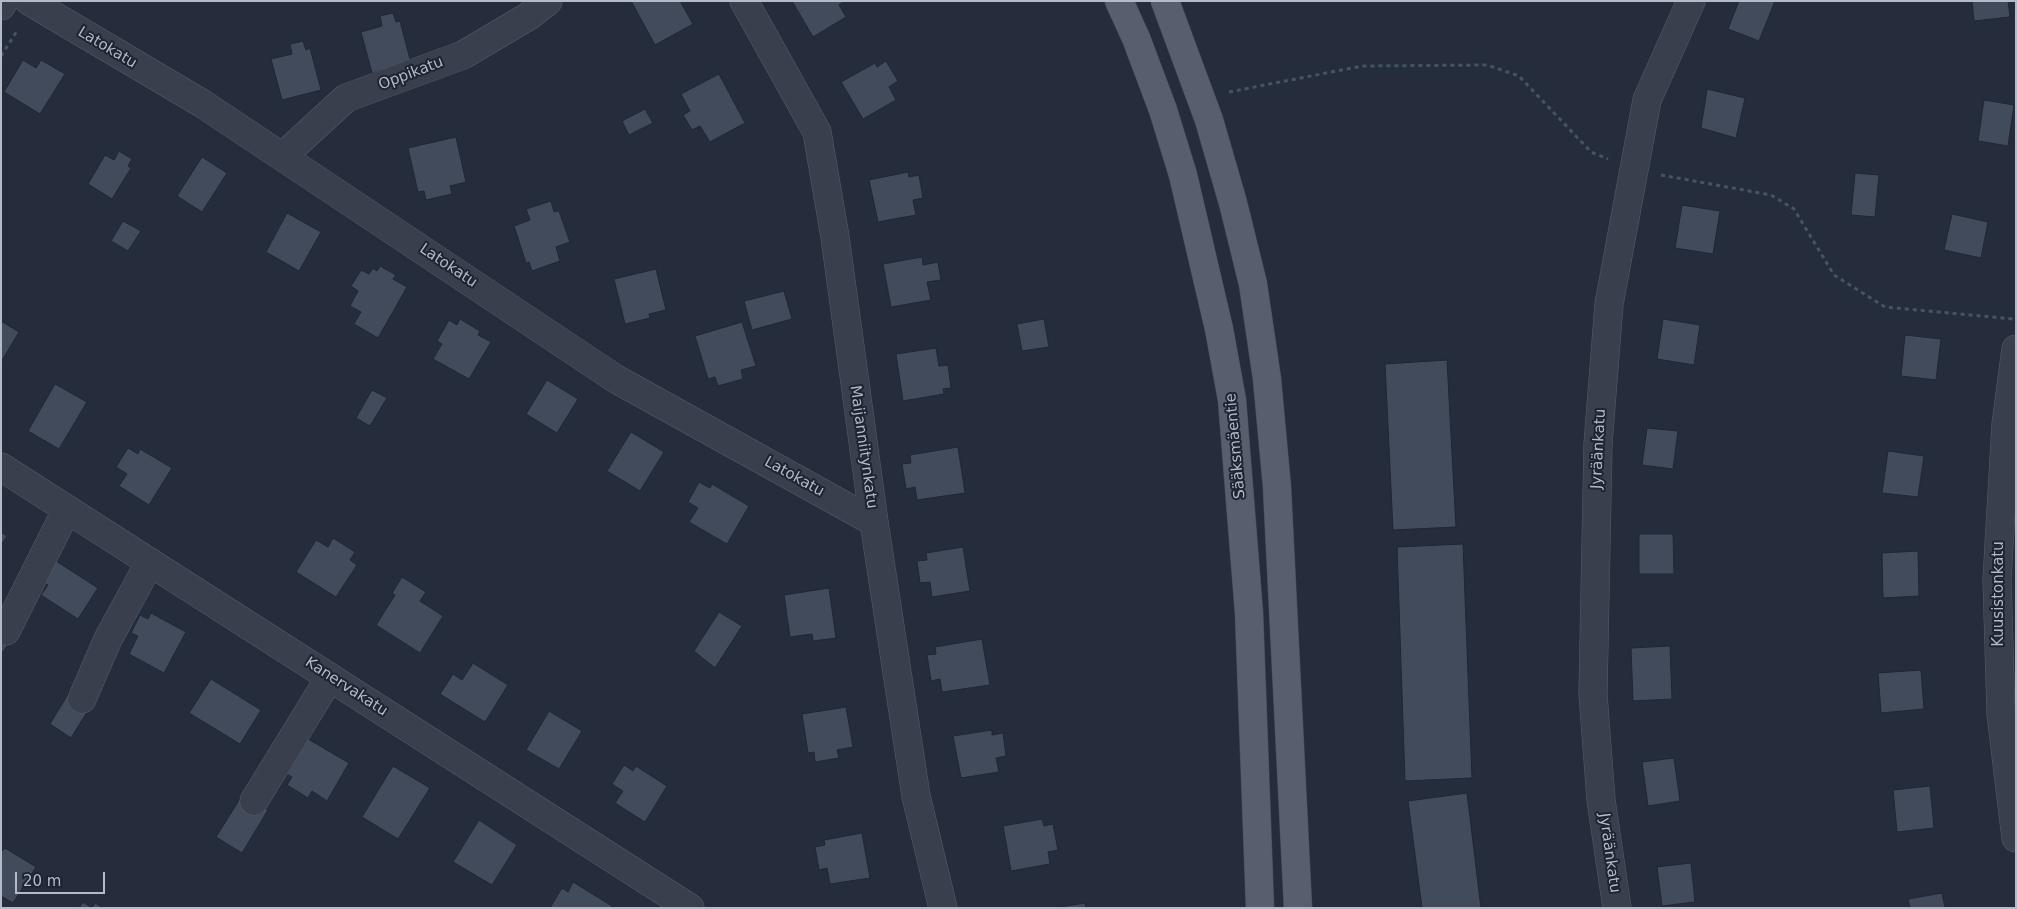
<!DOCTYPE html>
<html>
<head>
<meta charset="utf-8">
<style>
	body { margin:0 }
	#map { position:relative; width:2017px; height:909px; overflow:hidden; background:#252d3d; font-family:"DejaVu Sans",sans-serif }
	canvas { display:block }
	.frame { position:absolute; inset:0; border:2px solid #b4bac8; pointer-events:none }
	.scale { position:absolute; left:15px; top:872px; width:90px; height:22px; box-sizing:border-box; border:2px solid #b4bac8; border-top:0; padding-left:6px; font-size:15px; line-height:18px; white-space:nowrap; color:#b4bac8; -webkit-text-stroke:4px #1e2432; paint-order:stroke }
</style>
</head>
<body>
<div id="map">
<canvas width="2017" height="909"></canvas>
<div class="frame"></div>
<div class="scale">20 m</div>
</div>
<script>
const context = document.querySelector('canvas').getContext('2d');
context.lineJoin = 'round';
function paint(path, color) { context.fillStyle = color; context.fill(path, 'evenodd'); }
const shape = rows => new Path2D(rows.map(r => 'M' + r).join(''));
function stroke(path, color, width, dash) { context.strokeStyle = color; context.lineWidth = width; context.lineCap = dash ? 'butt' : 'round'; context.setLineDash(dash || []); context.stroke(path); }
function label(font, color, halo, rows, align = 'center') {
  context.font = font + ' "DejaVu Sans",sans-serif'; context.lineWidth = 4; context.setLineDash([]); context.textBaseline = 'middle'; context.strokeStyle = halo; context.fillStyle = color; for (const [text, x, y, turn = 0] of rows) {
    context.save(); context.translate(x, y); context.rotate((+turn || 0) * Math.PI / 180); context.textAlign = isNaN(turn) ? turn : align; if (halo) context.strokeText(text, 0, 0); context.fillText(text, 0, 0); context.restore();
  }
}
const building = shape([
	[631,1,680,1,693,24,655,45,631,1],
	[792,1,844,1,839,5,846,17,813,37,792,1],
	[1739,1,1775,1,1759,41,1728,29,1739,1],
	[1972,1,2008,1,2010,17,1974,21,1972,1],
	[393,13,396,22,400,21,411,63,372,73,361,32,382,26,380,16,393,13],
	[303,41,306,50,310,48,321,90,282,100,271,59,292,54,290,44,303,41],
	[23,60,36,68,41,60,65,74,40,114,4,92,23,60],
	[886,61,898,81,889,87,896,100,863,119,841,82,875,63,877,67,886,61],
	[719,74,745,123,710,142,700,126,692,130,683,115,690,111,681,94,719,74],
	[1707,89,1745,98,1736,138,1701,128,1707,89],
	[1984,100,2014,105,2008,146,1978,141,1984,100],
	[645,109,653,123,629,135,622,121,645,109],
	[456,137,466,182,450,186,452,194,426,200,424,191,418,192,408,148,456,137],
	[119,151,132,159,128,166,131,168,112,199,88,184,105,155,114,160,119,151],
	[202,157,227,173,202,212,177,196,202,157],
	[908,172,909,177,919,175,923,198,913,200,916,215,878,222,869,180,908,172],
	[1855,173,1879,175,1875,217,1851,215,1855,173],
	[551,201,554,212,559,211,570,242,556,247,560,261,532,271,529,262,526,263,514,226,530,220,526,209,551,201],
	[1682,205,1720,211,1713,254,1675,248,1682,205],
	[287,213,321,232,299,271,266,252,287,213],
	[1952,214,1988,222,1981,258,1944,250,1952,214],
	[123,221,141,231,128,251,111,241,123,221],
	[922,257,923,265,938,262,941,280,927,282,931,300,891,307,883,264,922,257],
	[380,266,396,275,393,279,407,287,378,338,354,324,361,312,350,306,358,291,351,286,361,270,369,274,373,268,377,271,380,266],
	[656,269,666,310,649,314,650,318,625,324,614,279,656,269],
	[784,291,792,319,752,330,744,301,784,291],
	[460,319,480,331,478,335,491,342,469,379,433,359,442,344,437,341,449,320,457,325,460,319],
	[1044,319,1049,347,1022,351,1017,324,1044,319],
	[1663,319,1700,325,1694,365,1657,359,1663,319],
	[1,321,19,332,1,362,1,321],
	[742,322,756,366,741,370,743,379,718,386,715,377,708,379,695,336,742,322],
	[1905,335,1941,339,1936,380,1901,376,1905,335],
	[936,348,939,366,948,365,951,388,943,389,944,394,903,401,896,354,936,348],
	[1447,360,1456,527,1393,530,1385,364,1447,360],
	[547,380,578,399,557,433,526,414,547,380],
	[55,384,87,402,59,449,28,431,55,384],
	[372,390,387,398,370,426,356,418,372,390],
	[1647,428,1678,431,1673,469,1642,465,1647,428],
	[631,432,664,452,640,491,607,471,631,432],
	[958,447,965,493,917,500,915,487,906,489,902,464,911,463,910,455,958,447],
	[128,448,138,454,140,449,172,468,149,505,119,486,127,474,116,467,128,448],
	[1888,451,1924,456,1918,497,1882,493,1888,451],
	[699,482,710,488,712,484,749,506,727,544,689,522,698,508,688,502,699,482],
	[1,532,7,536,1,545,1,532],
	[1639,534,1673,534,1674,574,1639,574,1639,534],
	[333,538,355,552,350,560,357,565,336,597,296,572,316,540,328,547,333,538],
	[1463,544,1472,778,1405,781,1397,547,1463,544],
	[963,547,970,591,932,597,930,582,920,583,917,561,927,560,926,553,963,547],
	[1918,551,1919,596,1883,598,1882,553,1918,551],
	[56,561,98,588,78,619,41,595,48,585,42,582,56,561],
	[402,577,426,592,420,601,443,616,420,653,376,625,395,595,392,593,402,577],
	[829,588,836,638,813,641,812,634,790,637,784,595,829,588],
	[719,612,742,626,715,668,694,651,719,612],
	[151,613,186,632,164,673,129,654,138,636,131,633,140,615,148,619,151,613],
	[1,628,13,636,1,655,1,628],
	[982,639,990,685,942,692,940,679,931,681,927,655,936,654,935,647,982,639],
	[1670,646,1672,699,1633,701,1631,648,1670,646],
	[473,663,508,685,485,722,440,694,453,674,462,680,473,663],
	[1921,670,1924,709,1881,713,1878,673,1921,670],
	[211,679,261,710,240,744,189,713,211,679],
	[70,691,92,704,71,738,50,724,70,691],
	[846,707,853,747,837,750,839,758,815,762,814,752,808,753,802,714,846,707],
	[549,711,582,731,559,769,526,750,549,711],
	[992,730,992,735,1003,733,1006,756,996,758,999,772,961,778,953,736,992,730],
	[308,739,349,763,327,801,312,791,308,798,287,785,292,777,287,774,308,739],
	[1674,758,1680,801,1648,806,1642,762,1674,758],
	[624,765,633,771,636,766,667,786,645,822,615,803,623,791,612,784,624,765],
	[393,766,430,788,398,839,362,817,393,766],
	[1930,786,1934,828,1897,832,1893,790,1930,786],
	[1467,793,1481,908,1422,908,1408,801,1467,793],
	[243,794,268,810,242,853,216,837,243,794],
	[1042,819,1044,826,1053,824,1058,850,1048,852,1050,864,1011,871,1003,826,1042,819],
	[479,820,517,845,492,885,453,862,479,820],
	[862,833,870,878,830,884,827,868,819,870,815,847,825,845,824,840,862,833],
	[5,848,36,867,13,903,1,896,1,852,5,848],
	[1691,863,1695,902,1662,906,1657,867,1691,863],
	[573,882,612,906,611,908,550,908,562,888,568,892,573,882],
	[1942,893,1945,908,1910,908,1908,899,1942,893],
	[83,902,92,908,95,903,103,908,79,908,83,902],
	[1085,903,1086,908,1054,908,1085,903]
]);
paint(building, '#414b5c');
stroke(building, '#202634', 1);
const minor = shape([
	[29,1,203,104,616,379,874,522],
	[744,1,817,132,835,237,874,522,916,796,943,908],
	[1,6,4,1],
	[283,156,346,98,463,55,529,16,548,1],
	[2016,349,2006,424,1997,579,2001,714,2016,838],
	[1,467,690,908],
	[6,631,67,509],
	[82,699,108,639,150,562],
	[254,801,330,677],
	[1617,908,1601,800,1593,694,1598,444,1609,304,1647,100,1691,1]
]);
const major = shape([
	[1119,1,1136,38,1163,110,1183,175,1219,329,1232,400,1249,613,1260,908],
	[1165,1,1209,120,1233,203,1253,284,1267,379,1277,487,1298,908]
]);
stroke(minor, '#575d6b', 29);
stroke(major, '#424856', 29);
stroke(shape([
	[1,56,17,31],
	[1229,92,1362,66,1487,65,1519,76,1591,152,1608,159],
	[1661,175,1771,195,1794,209,1834,275,1885,307,2013,319]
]), '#45565b', 3, [4, 4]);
stroke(minor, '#393f4d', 28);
stroke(major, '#575e6d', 28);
label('15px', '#b4bac8', '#1e2432', [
	["Latokatu",107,48,31],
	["Oppikatu",411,74,-21],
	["Latokatu",448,266,34],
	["Sääksmäentie",1236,446,-95],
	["Maijanniitynkatu",863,447,82],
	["Jyräänkatu",1599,449,-87],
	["Latokatu",794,477,29],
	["Kuusistonkatu",1999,594,-90],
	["Kanervakatu",346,687,33],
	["Jyräänkatu",1609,853,82]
]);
</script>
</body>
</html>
